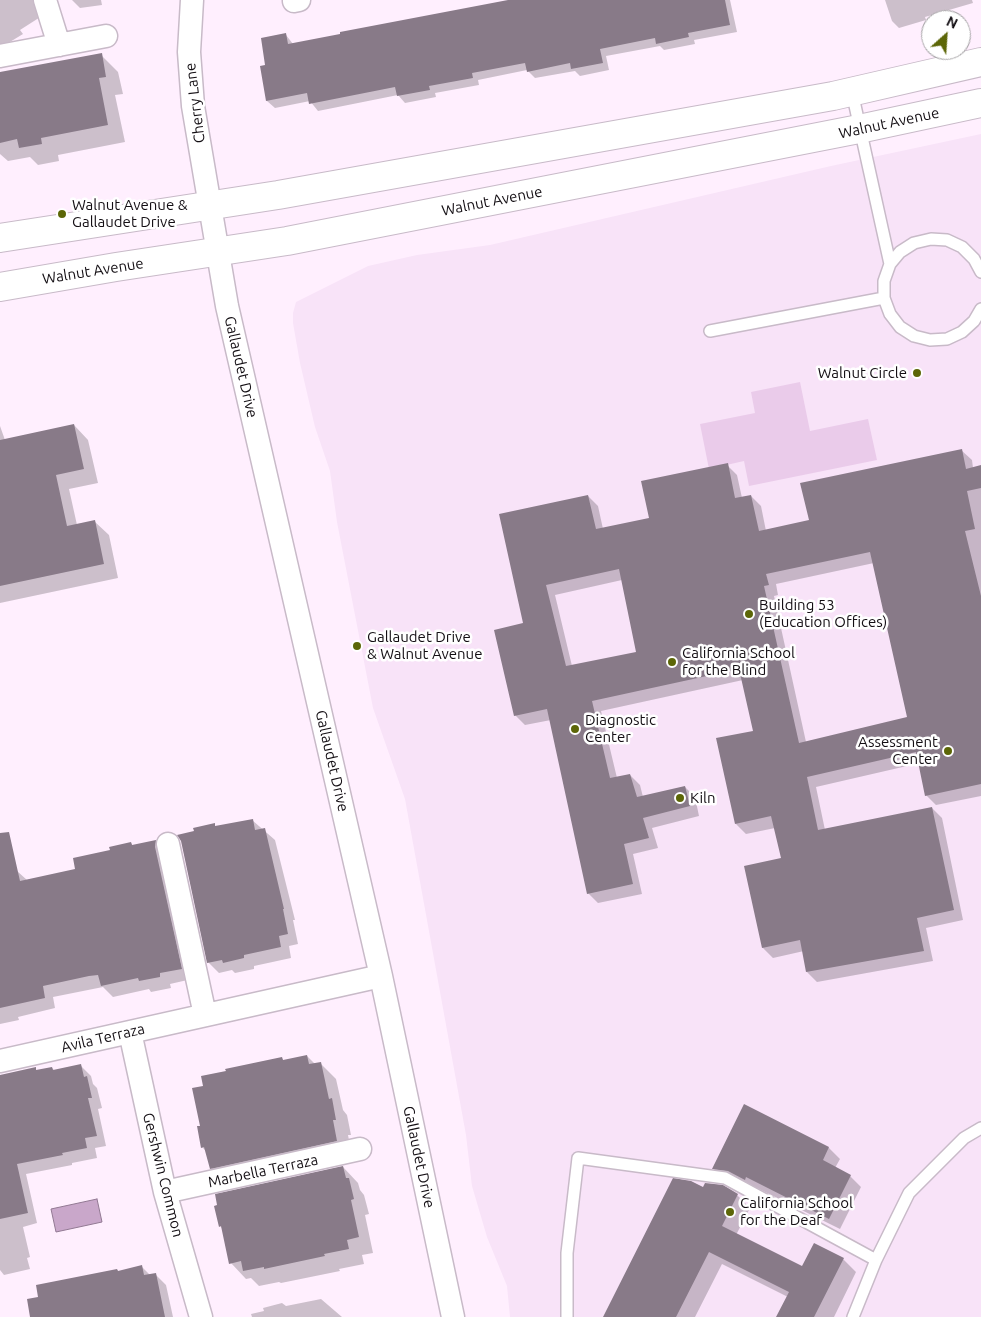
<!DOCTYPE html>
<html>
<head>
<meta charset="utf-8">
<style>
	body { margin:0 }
	#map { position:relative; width:981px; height:1317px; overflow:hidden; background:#ffeffe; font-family:Ubuntu,sans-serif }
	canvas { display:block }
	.north { position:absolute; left:921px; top:10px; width:50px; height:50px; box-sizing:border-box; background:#fff; border:1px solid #a19fa1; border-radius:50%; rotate:26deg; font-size:14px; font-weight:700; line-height:20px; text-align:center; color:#130e13 }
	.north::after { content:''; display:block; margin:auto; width:18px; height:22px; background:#5c6607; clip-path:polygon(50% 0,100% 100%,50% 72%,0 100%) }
</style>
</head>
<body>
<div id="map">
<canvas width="981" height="1317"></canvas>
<div class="north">N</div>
</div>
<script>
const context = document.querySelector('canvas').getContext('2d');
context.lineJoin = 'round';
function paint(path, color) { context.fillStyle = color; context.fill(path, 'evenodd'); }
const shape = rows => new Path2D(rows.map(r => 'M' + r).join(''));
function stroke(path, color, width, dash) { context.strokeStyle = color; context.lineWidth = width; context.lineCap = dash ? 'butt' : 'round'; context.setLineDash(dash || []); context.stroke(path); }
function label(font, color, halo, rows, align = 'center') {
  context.font = font + ' Ubuntu,sans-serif'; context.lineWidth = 5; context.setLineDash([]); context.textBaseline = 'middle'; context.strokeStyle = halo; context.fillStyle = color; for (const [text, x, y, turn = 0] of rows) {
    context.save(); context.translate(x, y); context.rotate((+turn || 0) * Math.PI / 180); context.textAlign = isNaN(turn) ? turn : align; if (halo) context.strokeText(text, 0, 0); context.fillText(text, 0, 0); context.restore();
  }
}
paint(shape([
	[981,134,981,1317,510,1317,507,1286,487,1237,472,1186,466,1135,405,799,373,708,337,522,330,471,315,427,300,363,293,323,293,313,296,302,368,266,417,255,490,245,831,166]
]), '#f8e3f8');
paint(shape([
	[800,382,810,431,868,419,877,460,749,486,744,461,709,469,700,424,755,413,751,392]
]), '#eacbea');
const water = shape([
	[97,1199,102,1222,56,1232,51,1209,97,1199]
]);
paint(water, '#c9a7ca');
stroke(water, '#927993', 1);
paint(shape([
	[0,0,37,0,45,14,20,30,23,34,0,48],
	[72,0,101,0,102,5,80,8],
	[516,0,730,0,737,32,694,40,695,44,664,50,660,46,606,56,609,70,580,76,575,71,535,78,527,70,478,80,479,85,435,93,436,97,405,103,398,95,318,111,310,101,275,108,267,101,267,66,286,35,293,44],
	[885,0,972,0,973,3,925,17,926,20,899,28,892,21],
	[101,55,118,72,123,94,115,95,125,142,58,155,59,161,38,165,30,157,8,161,0,154,0,73],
	[74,425,88,440,98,483,69,489,77,525,94,521,109,535,118,578,0,603,0,426,5,440],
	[961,450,972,460,973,468,981,467,981,796,936,805,926,795,920,763,816,787,825,830,932,808,942,818,963,920,926,928,933,961,817,982,807,972,804,951,773,958,763,948,782,859,775,828,746,834,736,824,754,732,743,680,601,711,617,778,630,775,640,785,643,797,685,787,695,797,699,816,652,828,658,848,633,854,642,894,598,903,588,893,551,720,525,725,515,715,525,624,588,496,598,506,603,529,650,519,727,465,737,475,742,498,751,496,761,506,766,531,810,521],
	[874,563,909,718,806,742,774,596,778,595,776,584],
	[622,580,638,653,572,666,555,595],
	[252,820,275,840,295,920,293,920,298,944,289,946,291,958,254,966,254,969,235,973,232,970,219,973,208,962,214,825,217,827],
	[155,841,166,852,192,979,170,984,171,988,151,992,149,989,113,997,103,987,53,997,55,1008,18,1017,19,1020,0,1024,0,874,17,871,27,880,77,870,111,850,131,843,133,846],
	[307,1056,315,1064,320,1063,336,1079,343,1110,347,1115,351,1135,348,1135,352,1156,226,1184,211,1168,207,1152,202,1147,201,1127,205,1087,282,1059,284,1061],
	[81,1066,91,1076,93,1084,97,1088,102,1108,98,1109,106,1146,95,1148,97,1158,72,1163,72,1165,26,1174,37,1223,23,1227,30,1257,27,1258,30,1269,4,1275,0,1270,0,1076,35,1069,38,1071,52,1068,55,1071],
	[745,1106,829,1148,840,1159,835,1168,850,1176,861,1187,840,1229,757,1188,756,1190,724,1179,713,1168],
	[343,1167,358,1183,360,1190,364,1195,369,1214,365,1215,373,1253,362,1255,364,1264,339,1269,340,1271,281,1283,279,1282,259,1286,251,1278,246,1279,231,1263,223,1229,220,1226],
	[703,1188,737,1195,750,1208,736,1235,802,1268,843,1259,856,1272,834,1317,778,1317,788,1297,722,1264,695,1317,605,1317],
	[142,1267,150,1275,155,1274,166,1285,173,1317,32,1317,39,1298,117,1270,119,1272],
	[321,1299,342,1317,252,1317,251,1314,264,1311,263,1308,282,1303,286,1306]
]), '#0003');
paint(shape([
	[508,0,725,0,730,25,688,33,689,37,656,44,655,38,600,49,603,63,571,69,570,63,527,72,525,63,472,73,473,78,429,86,430,90,397,96,395,87,309,104,307,93,266,101,260,66,265,65,261,38,286,33,288,44,340,34,340,32],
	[102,53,106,77,99,78,108,125,41,138,42,144,19,148,17,139,0,143,0,72],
	[74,424,84,469,56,475,67,526,95,520,104,564,0,586,0,440],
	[962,449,966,469,981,465,981,488,967,491,975,529,965,531,981,596,981,784,925,796,916,752,807,777,818,830,932,807,954,910,917,918,924,951,806,972,800,940,762,948,744,866,781,858,771,816,735,824,716,738,753,731,739,669,592,701,610,778,630,774,637,797,685,786,690,806,643,818,649,838,624,844,633,884,587,894,547,709,514,716,494,630,523,623,499,514,588,495,596,529,649,518,641,481,728,463,735,498,751,495,759,531,809,520,800,483],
	[870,552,907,717,799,743,764,586,769,585,766,574],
	[619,569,636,652,566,666,546,585],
	[253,819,255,830,265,828,284,909,283,909,288,934,279,936,281,947,244,955,244,958,223,963,222,960,207,963,181,841,177,835,194,831,193,828,215,823,215,826],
	[9,832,20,881,75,869,73,858,110,850,109,847,131,842,132,845,156,840,155,847,182,969,160,973,160,977,139,981,138,978,101,986,98,975,89,976,43,986,45,998,0,1008,0,833],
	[307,1055,309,1064,321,1062,329,1099,332,1098,336,1120,333,1120,337,1141,210,1169,204,1147,201,1148,197,1126,200,1126,192,1088,203,1086,201,1076,226,1071,225,1069,282,1057,283,1060],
	[81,1064,84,1077,87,1076,92,1098,88,1098,97,1136,85,1138,87,1148,62,1153,63,1155,17,1164,28,1213,0,1219,0,1075,36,1067,36,1070,52,1067,53,1070],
	[744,1104,829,1147,823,1160,851,1175,829,1219,746,1177,745,1180,728,1171,712,1169],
	[343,1166,346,1178,349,1178,354,1199,351,1200,359,1237,347,1240,349,1249,324,1254,325,1256,264,1269,264,1267,243,1271,241,1261,229,1264,221,1226,219,1227,214,1206,217,1205,215,1194],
	[673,1178,691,1181,703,1187,705,1183,723,1185,738,1194,722,1226,802,1266,814,1243,844,1258,814,1317,776,1317,789,1292,709,1252,676,1317,603,1317],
	[142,1265,144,1275,156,1273,165,1317,30,1317,27,1299,38,1297,36,1285,117,1269,118,1271]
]), '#887a88');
const service = shape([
	[852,92,890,264],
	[981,272,974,259,962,247,947,240,931,239,914,243,900,252,890,264,884,281,884,298,890,314,900,327,914,336,930,340,947,339,962,332,974,321,981,309],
	[710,331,884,298],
	[567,1317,567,1253,578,1158,725,1178,876,1260],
	[853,1317,876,1260,909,1193,964,1138,981,1128]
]);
const minor = shape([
	[45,0,59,45],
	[192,0,189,52,193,106,227,306,381,976,453,1317],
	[294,1,299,0],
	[0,56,106,36],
	[168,844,205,1015],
	[130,1032,165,1192,201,1317],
	[0,1061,381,976],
	[165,1192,360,1149]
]);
const secondary = shape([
	[0,238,278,195,833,96,981,62],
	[0,287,116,267,287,241,859,129,981,103]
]);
stroke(service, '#c8bac8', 14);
stroke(minor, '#c8bac8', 25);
stroke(secondary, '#c8bac8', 30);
stroke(service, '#fff', 11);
stroke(minor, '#fff', 22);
stroke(secondary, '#fff', 28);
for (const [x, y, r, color] of [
	[62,214,5,"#5c6607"],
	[917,373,5,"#5c6607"],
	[749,614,5,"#5c6607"],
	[357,646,5,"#5c6607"],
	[672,662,5,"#5c6607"],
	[575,729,5,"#5c6607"],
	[948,751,5,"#5c6607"],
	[680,798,5,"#5c6607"],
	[730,1212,5,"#5c6607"]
]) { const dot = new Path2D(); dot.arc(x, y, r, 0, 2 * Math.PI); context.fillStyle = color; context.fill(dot); stroke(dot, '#fff', 2); }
label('15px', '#130e13', '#fff', [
	["Cherry Lane",195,103,-97],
	["Walnut Avenue",889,123,-12],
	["Walnut Avenue",492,201,-11],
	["Walnut Avenue",93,271,-9],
	["Gallaudet Drive",241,367,77],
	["Gallaudet Drive",332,761,77],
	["Avila Terraza",103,1038,-13],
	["Gallaudet Drive",419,1157,78],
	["Marbella Terraza",263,1171,-12],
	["Gershwin Common",163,1175,76]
]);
label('15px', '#130e13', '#fff', [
	["Walnut Avenue &",72,205],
	["Gallaudet Drive",72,222],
	["Walnut Circle",907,373,"right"],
	["Building 53",759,605],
	["(Education Offices)",759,622],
	["Gallaudet Drive",367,637],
	["& Walnut Avenue",367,654],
	["California School",682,653],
	["for the Blind",682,670],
	["Diagnostic",585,720],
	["Center",585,737],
	["Assessment",938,742,"right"],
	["Center",938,759,"right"],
	["Kiln",690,798],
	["California School",740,1203],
	["for the Deaf",740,1220]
], 'left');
</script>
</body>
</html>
